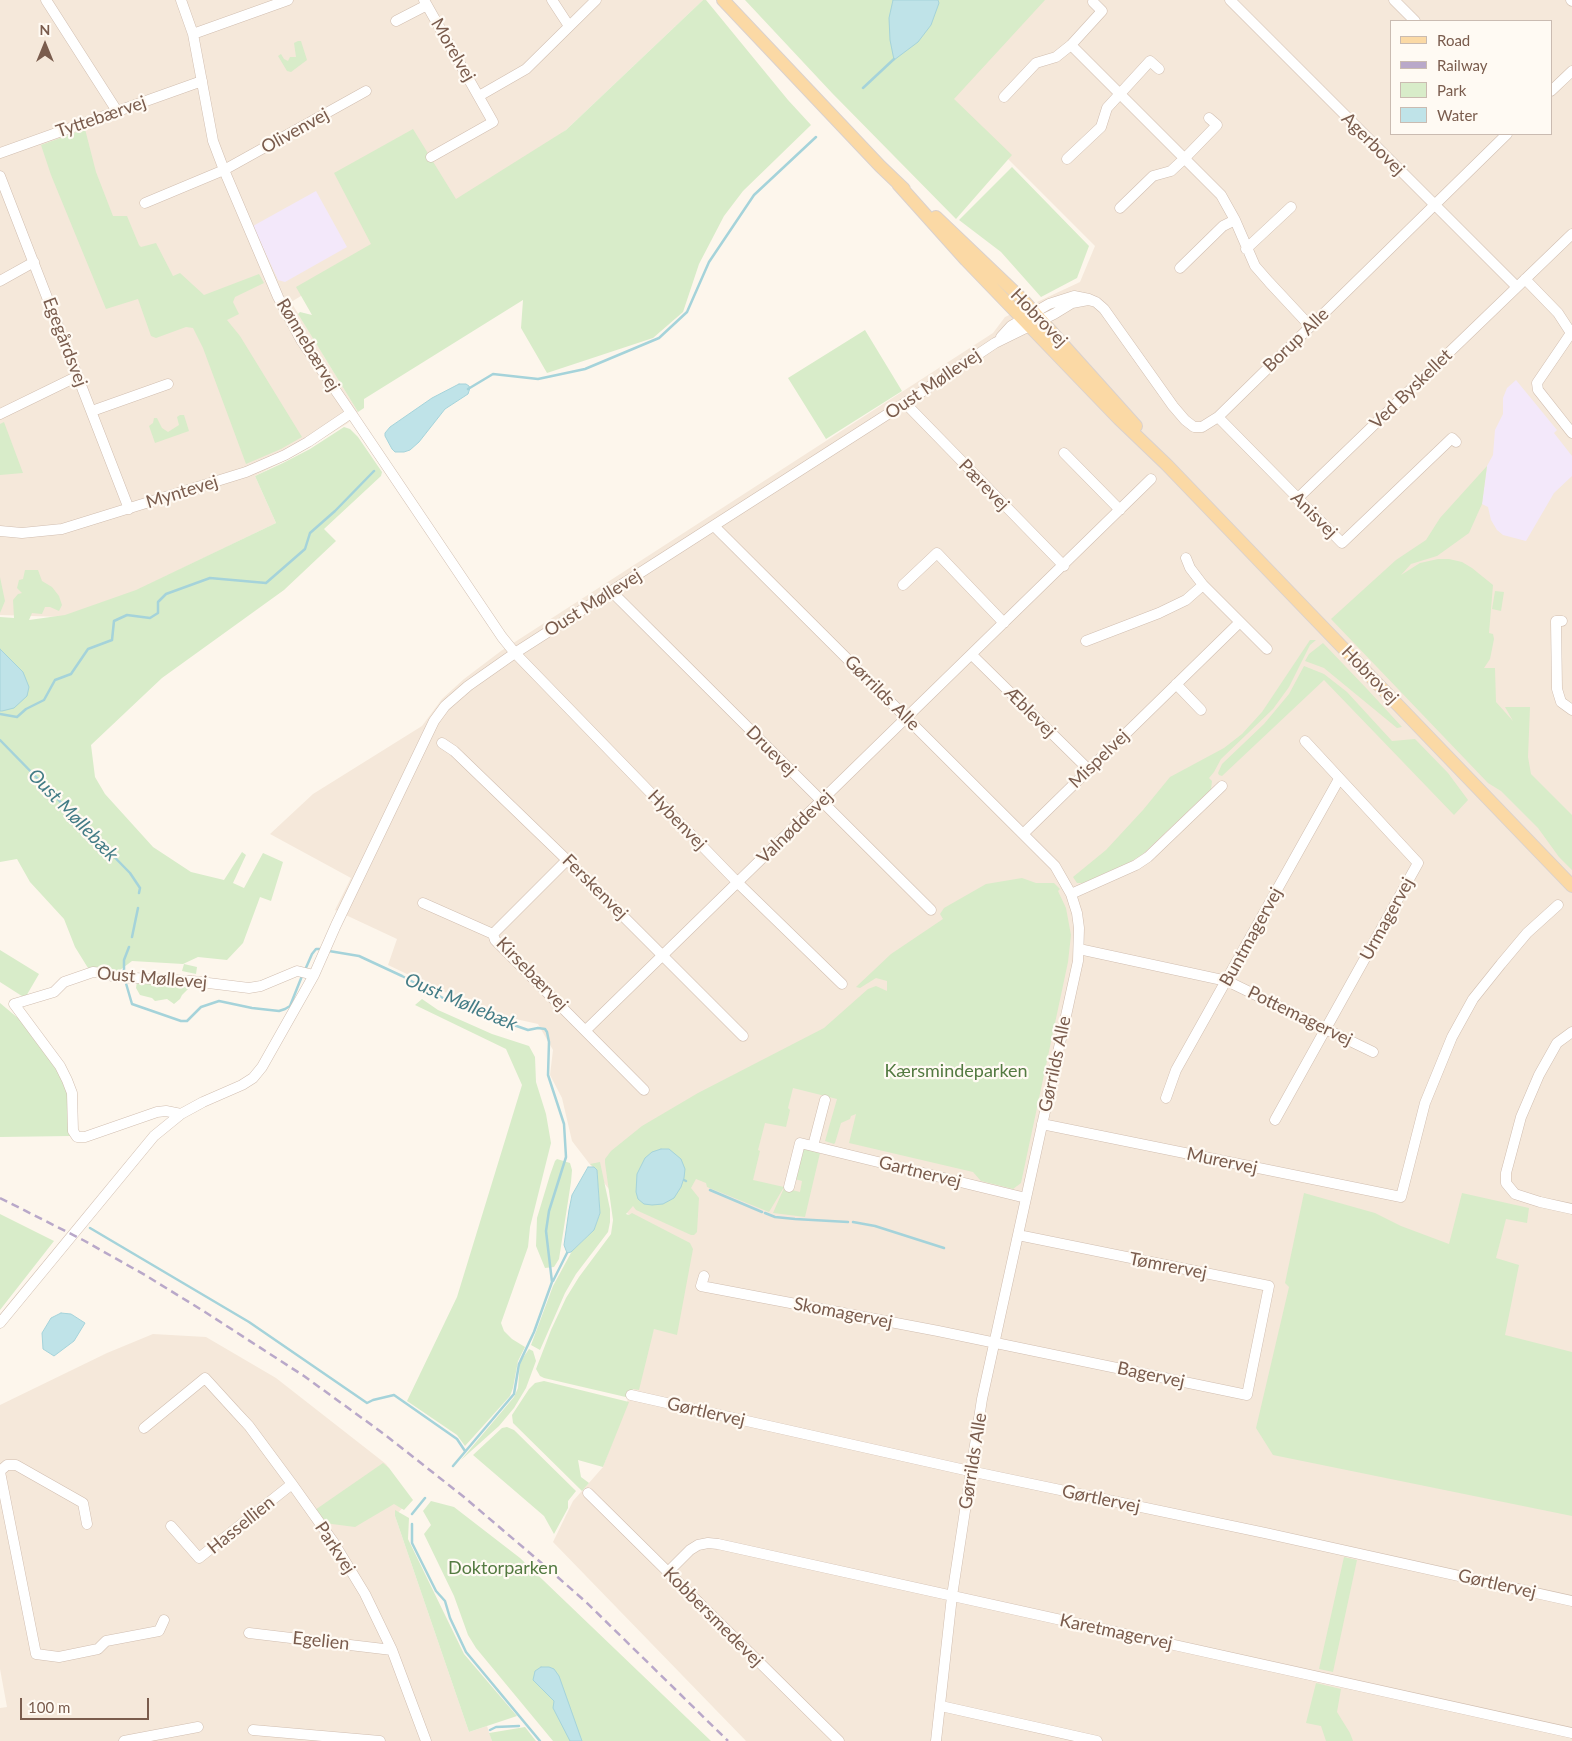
<!DOCTYPE html>
<html>
<head>
<meta charset="utf-8">
<style>
	body { margin:0 }
	#map { position:relative; width:1572px; height:1741px; overflow:hidden; background:#fdf6ec; font-family:Lato,sans-serif }
	canvas { display:block }
	.legend { position:absolute; left:1390px; top:20px; width:162px; height:115px; box-sizing:border-box; background:#fffaf3; border:1px solid #cabbb1; margin:0; padding:6px 9px; list-style:none; font-size:15px; color:#7a5c4d }
	.legend li { display:flex; align-items:center; gap:10px; height:25px }
	.legend b { width:25px; border:1px solid #cabbb1 }
	.north { position:absolute; left:20px; top:20px; width:50px; height:50px; -webkit-text-stroke:4px #fffaf3; paint-order:stroke; rotate:0deg; font-size:14px; font-weight:700; line-height:20px; text-align:center; color:#7a5c4d }
	.north::after { content:''; display:block; margin:auto; width:18px; height:22px; background:#7a5c4d; clip-path:polygon(50% 0,100% 100%,50% 72%,0 100%) }
	.scale { position:absolute; left:20px; top:1698px; width:129px; height:22px; box-sizing:border-box; border:2px solid #7a5c4d; border-top:0; padding-left:6px; font-size:15px; line-height:18px; white-space:nowrap; color:#7a5c4d; -webkit-text-stroke:4px #fffaf3; paint-order:stroke }
</style>
</head>
<body>
<div id="map">
<canvas width="1572" height="1741"></canvas>
<ul class="legend">
<li><b style="height:6px;background:#fbd9a5"></b>Road</li>
<li><b style="height:6px;background:#b9a8c9"></b>Railway</li>
<li><b style="height:14px;background:#d8ecc9"></b>Park</li>
<li><b style="height:14px;background:#bfe3e8"></b>Water</li>
</ul>
<div class="north">N</div>
<div class="scale">100 m</div>
</div>
<script>
const context = document.querySelector('canvas').getContext('2d');
context.lineJoin = 'round';
function paint(path, color) { context.fillStyle = color; context.fill(path, 'evenodd'); }
const shape = rows => new Path2D(rows.map(r => 'M' + r).join(''));
function stroke(path, color, width, dash) { context.strokeStyle = color; context.lineWidth = width; context.lineCap = dash ? 'butt' : 'round'; context.setLineDash(dash || []); context.stroke(path); }
function label(font, color, halo, rows, align = 'center') {
  context.font = font + ' Lato,sans-serif'; context.lineWidth = 4.5; context.setLineDash([]); context.textBaseline = 'middle'; context.strokeStyle = halo; context.fillStyle = color; for (const [text, x, y, turn = 0] of rows) {
    context.save(); context.translate(x, y); context.rotate((+turn || 0) * Math.PI / 180); context.textAlign = isNaN(turn) ? turn : align; if (halo) context.strokeText(text, 0, 0); context.fillText(text, 0, 0); context.restore();
  }
}
paint(shape([
	[0,0,703,0,566,130,540,152,291,302,358,412,348,423,296,455,255,476,276,523,125,596,62,617,0,615],
	[874,0,1572,0,1572,1741,746,1741,553,1542,573,1501,603,1467,674,1274,572,1141,562,1098,550,1075,553,1050,538,1024,489,1013,388,965,397,939,335,910,351,878,270,834,313,794,422,726,442,699,464,679,501,651,993,333,1005,317,1080,282,1095,246,950,101],
	[1391,21,1551,21,1551,134,1391,134],
	[153,1334,206,1337,276,1378,386,1464,411,1499,395,1516,469,1732,487,1726,492,1741,0,1741,0,1708,7,1707,0,1669,0,1405,107,1353]
]), '#f5e8da');
paint(shape([
	[316,191,347,247,285,282,278,280,253,226],
	[1516,380,1557,430,1554,433,1572,456,1572,476,1554,493,1526,541,1503,535,1497,530,1491,520,1488,507,1482,504,1487,466,1493,455,1495,430,1503,414,1503,398,1507,388]
]), '#f3e8fa');
paint(shape([
	[703,0,706,0,788,100,811,125,743,191,724,216,699,264,683,312,653,338,547,373,521,328,523,300,364,399,364,408,358,412,298,314,300,312,312,315,296,287,371,244,334,173,413,129,456,199,566,130],
	[745,0,1045,0,954,99,1012,155,956,219,832,93],
	[298,41,301,41,307,60,291,72,287,71,278,56,281,54,284,59,288,61,290,57,296,57,294,43],
	[85,129,96,172,113,216,127,216,139,245,141,247,156,243,173,276,180,273,204,295,259,274,264,283,235,297,233,302,239,314,227,320,240,336,302,437,281,449,246,464,203,348,193,328,186,327,156,338,151,336,138,299,106,309,51,175,41,145],
	[1012,167,1089,246,1077,278,1041,297,1001,252,959,220],
	[865,330,902,391,826,439,788,378],
	[180,415,184,415,189,431,155,443,149,426,153,423,154,418,157,418,162,428,168,432,179,425,177,417],
	[4,422,23,473,0,475,0,424],
	[344,427,350,429,358,437,382,472,381,476,324,529,336,541,284,590,162,678,91,745,95,777,105,794,153,847,191,872,224,880,242,852,246,855,233,883,244,888,263,853,283,862,271,901,260,897,243,943,227,960,198,957,183,964,132,961,116,973,88,968,75,947,64,919,30,882,17,859,0,862,0,617,14,618,13,600,18,594,22,593,17,588,19,580,23,579,25,570,38,570,42,581,52,587,59,596,62,605,59,611,50,607,45,607,42,614,32,613,29,620,65,615,136,590,276,523,255,476,283,463,310,449],
	[1487,466,1482,504,1469,533,1437,556,1411,564,1401,575,1420,563,1438,559,1449,559,1462,562,1472,568,1493,585,1489,633,1493,634,1494,639,1490,659,1484,668,1495,668,1496,702,1513,721,1505,707,1530,707,1528,757,1531,774,1572,815,1572,870,1559,857,1538,828,1501,791,1488,783,1331,619,1396,560,1426,540,1440,518],
	[0,577,5,601,0,613],
	[1495,591,1504,592,1501,611,1492,609],
	[1310,640,1316,640,1310,645,1289,687,1273,709,1221,759,1214,772,1209,778,1212,781,1211,789,1143,854,1130,862,1083,883,1077,883,1073,877,1106,850,1143,810,1170,777,1224,748,1242,734,1262,712],
	[1323,643,1368,690,1402,727,1397,728,1324,668,1305,661,1309,654],
	[1304,666,1324,674,1347,692,1392,741,1415,739,1448,773,1468,800,1454,815,1324,680,1222,776,1219,775,1218,773,1222,764,1264,724,1289,694],
	[1022,878,1036,883,1054,883,1060,889,1058,891,1066,908,1071,935,1068,962,1021,1183,1013,1189,981,1181,973,1172,849,1143,856,1114,851,1116,850,1119,841,1123,835,1143,834,1144,825,1141,837,1099,793,1088,788,1108,790,1110,786,1127,765,1123,758,1150,760,1151,753,1180,784,1187,769,1212,707,1187,706,1183,696,1179,691,1188,699,1198,697,1232,694,1235,691,1235,636,1210,633,1206,626,1214,629,1215,632,1213,690,1243,693,1249,677,1335,654,1329,639,1390,633,1389,630,1398,544,1378,540,1376,536,1369,551,1330,566,1298,579,1277,611,1234,613,1220,605,1163,605,1159,611,1151,642,1126,698,1093,824,1028,868,989,876,986,887,991,887,981,876,978,860,988,856,987,891,954,943,919,940,914,944,908,986,884],
	[0,950,39,974,25,998,0,982],
	[184,964,197,967,196,974,182,971],
	[137,982,189,984,189,988,182,995,180,999,174,1004,167,999,155,1001,152,998,140,995,136,988],
	[422,999,438,1010,492,1034,529,1046,535,1057,536,1082,546,1114,551,1143,530,1227,528,1247,501,1323,504,1331,512,1339,525,1347,518,1361,513,1388,510,1396,465,1446,457,1435,407,1401,457,1297,522,1085,506,1049,415,1005],
	[0,1003,25,1024,62,1074,68,1089,71,1136,0,1137],
	[802,1148,819,1152,820,1153,805,1217,773,1213,784,1188,800,1192,802,1181,795,1179],
	[557,1159,570,1163,572,1170,571,1182,559,1259,554,1267,545,1268,536,1246,537,1218,550,1175,555,1161],
	[600,1162,610,1209,610,1222,608,1232,576,1274,565,1293,540,1350,531,1345,553,1286,572,1251,594,1230,600,1213,597,1170,590,1164],
	[1304,1193,1375,1213,1401,1226,1449,1244,1462,1193,1529,1208,1527,1223,1506,1219,1496,1258,1519,1265,1505,1335,1572,1352,1572,1516,1273,1455,1256,1428,1289,1287,1285,1283],
	[0,1214,54,1241,0,1310],
	[529,1349,533,1351,536,1361,526,1388,514,1408,499,1426,461,1460,514,1397,518,1388,520,1362],
	[544,1381,629,1402,603,1467,578,1460,581,1477,589,1483,582,1491,513,1423,512,1415,529,1389,535,1383],
	[507,1427,514,1430,576,1491,568,1501,568,1508,554,1534,544,1516,473,1455,502,1428],
	[383,1463,389,1468,413,1500,404,1510,394,1504,355,1527,324,1523,315,1510],
	[431,1501,454,1507,520,1558,711,1741,553,1741,476,1648,468,1635,454,1596,424,1534,431,1525,423,1511],
	[395,1510,409,1518,408,1539,464,1654,517,1716,469,1732,395,1516],
	[1344,1557,1357,1560,1333,1672,1319,1669],
	[1316,1683,1341,1689,1337,1712,1350,1733,1353,1741,1326,1741,1321,1726,1306,1723],
	[525,1727,536,1741,492,1741,489,1733]
]), '#d8ecc9');
const water = shape([
	[893,0,938,0,939,3,931,25,918,42,894,60,890,40,889,18,893,0],
	[459,384,466,384,469,386,470,388,468,394,445,409,419,442,410,450,404,452,395,452,392,449,385,436,385,433,390,427,432,398,459,384],
	[0,649,23,672,29,687,27,696,14,708,2,711,0,711,0,649],
	[661,1149,669,1149,681,1159,685,1169,684,1178,681,1187,674,1198,663,1204,652,1205,644,1204,638,1199,636,1192,637,1174,645,1158,652,1152,661,1149],
	[588,1167,594,1167,597,1170,600,1213,594,1230,571,1252,567,1253,564,1245,569,1210,572,1195,588,1167],
	[61,1313,71,1314,85,1323,74,1341,54,1356,43,1349,42,1333,51,1318,61,1313],
	[541,1667,549,1667,554,1669,559,1676,582,1741,570,1741,553,1708,554,1701,533,1680,535,1671,541,1667]
]);
paint(water, '#bfe3e8');
stroke(water, '#a5d3da', 1);
stroke(shape([
	[863,88,894,59],
	[468,389,493,374,538,379,585,369,659,338,687,312,709,262,754,195,816,137],
	[0,714,17,717,26,709,44,700,55,680,71,674,88,649,112,640,114,621,127,615,150,618,158,613,158,602,166,594,210,578,266,583,305,549,310,533,335,511,374,471],
	[0,740,130,873,140,888,139,893],
	[132,937,138,908],
	[329,951,359,956,402,976,445,999,468,1009,528,1030,538,1028,545,1029,547,1032,549,1042,548,1075,564,1124,566,1157,549,1211,546,1231,552,1282,534,1332,519,1364,514,1394,453,1466],
	[305,970,312,954,316,949,321,949],
	[124,975,124,960,129,947],
	[125,980,132,1004,181,1021,187,1021,201,1007,219,1001,252,1008,279,1011,285,1009,290,1006,302,976],
	[684,1180,686,1181],
	[710,1190,762,1212],
	[765,1213,775,1217,795,1219,848,1222],
	[853,1222,875,1226,944,1248],
	[90,1228,249,1322,367,1403,373,1400,394,1395,457,1439,465,1451],
	[553,1281,567,1253],
	[412,1514,425,1498],
	[412,1524,412,1543,436,1591,445,1601,450,1618,466,1652,540,1741],
	[490,1730,496,1727,519,1726]
]), '#a5d3da', 2.5);
const minor = shape([
	[46,0,117,111],
	[181,0,193,34,213,141,224,170,278,297,301,340,351,413,502,637,515,653,738,883,842,984],
	[424,0,493,122,431,157],
	[552,0,569,26],
	[1230,0,1517,287],
	[1394,0,1415,21],
	[1571,0,1572,1],
	[396,21,427,5],
	[193,34,288,0],
	[1071,45,1221,195,1235,220,1255,266,1269,282,1310,326],
	[1551,91,1572,71],
	[479,96,526,69,596,0],
	[1004,97,1036,63,1056,57,1071,45,1102,11,1093,2],
	[0,153,202,81],
	[1067,159,1101,127,1107,108,1150,61,1159,69],
	[0,176,129,509],
	[145,203,224,170,366,91],
	[1120,208,1153,176,1171,171,1185,158,1217,125,1209,118],
	[1246,249,1291,207],
	[1180,268,1223,226,1235,220],
	[1525,279,1558,313,1571,333,1537,383,1538,390,1572,433],
	[0,281,34,262],
	[1001,337,1011,326,1049,304,1074,296,1089,299,1096,302,1104,309,1173,406,1185,420,1194,427,1202,427,1218,417,1507,134],
	[905,403,1064,566],
	[92,411,168,384],
	[0,414,78,376],
	[1218,417,1342,543,1452,438,1456,442],
	[1064,453,1120,510],
	[1297,499,1572,234],
	[714,526,1055,866,1071,894,1077,913,1079,928,1078,961,982,1399,952,1596,936,1741],
	[0,531,22,533,62,529,246,472,285,455,308,442,351,413],
	[1186,558,1190,568,1203,585],
	[903,585,937,553,1004,623],
	[611,591,931,910],
	[1562,621,1556,621,1557,689,1561,702,1572,710],
	[1086,641,1159,613,1186,600,1203,585,1267,649],
	[972,655,1088,769],
	[1176,684,1201,710],
	[442,743,454,751,567,860,743,1036],
	[1023,834,1240,622],
	[567,860,493,934,495,940,644,1090],
	[1071,894,1136,865,1148,857,1222,786],
	[423,903,493,934],
	[1079,949,1227,981,1373,1052],
	[586,1030,1151,479],
	[1572,1032,1557,1043,1539,1075,1521,1117,1506,1173,1506,1183,1515,1194,1540,1202,1572,1209],
	[1166,1098,1176,1070,1339,779],
	[181,1114,166,1111,157,1112,85,1137,77,1137,73,1131,72,1093,67,1080,60,1066,14,1004,54,992,64,982,93,972,103,973,115,977,192,981,249,988,261,986,297,971,314,975],
	[1275,1120,1418,863,1305,741],
	[1042,1124,1401,1197,1425,1103,1452,1037,1473,999,1501,964,1527,933,1558,905],
	[813,1146,825,1100],
	[789,1187,800,1143,1026,1198],
	[704,1276,701,1286,938,1331,1247,1395,1269,1286,1018,1235],
	[0,1323,154,1136,181,1114,203,1102,242,1085,253,1078,262,1067,314,975,336,925,434,721,445,706,468,686,515,653,905,403,995,343,1054,314,1072,303,1088,300,1096,302],
	[631,1395,965,1470,1265,1533,1572,1601],
	[144,1428,205,1378,236,1412,249,1426,292,1484,334,1543,365,1594,392,1650,426,1741],
	[0,1471,7,1465,16,1465,83,1503,87,1524],
	[0,1472,36,1654,59,1657,98,1649,106,1641,159,1631,164,1620],
	[588,1493,839,1741],
	[171,1526,199,1558,292,1484],
	[668,1572,690,1550,698,1545,708,1543,718,1544,1572,1733],
	[249,1633,392,1650],
	[941,1706,1097,1741],
	[253,1730,380,1741],
	[124,1741,198,1727]
]);
const major = shape([
	[723,0,880,166,904,189],
	[898,184,966,260,1119,419,1167,465,1572,886],
	[936,217,1023,300,1136,426]
]);
stroke(minor, '#d1beb0', 11);
stroke(major, '#dad1cd', 14);
stroke(minor, '#fff', 10);
stroke(major, '#fbd9a5', 12);
stroke(shape([
	[0,1198,83,1240,145,1275,205,1312,304,1376,384,1434,464,1497,545,1566,586,1602,728,1741]
]), '#b9a8c9', 2.5, [8, 5]);
label('18px', '#7a5c4d', '#fffaf3', [
	["Morelvej",453,50,60],
	["Tyttebærvej",101,117,-19],
	["Olivenvej",295,131,-29],
	["Agerbovej",1373,144,45],
	["Hobrovej",1039,318,46],
	["Borup Alle",1296,340,-44],
	["Egegårdsvej",65,342,69],
	["Rønnebærvej",308,345,59],
	["Oust Møllevej",933,384,-34],
	["Ved Byskellet",1411,389,-44],
	["Pærevej",984,485,46],
	["Myntevej",182,492,-17],
	["Anisvej",1314,515,45],
	["Oust Møllevej",593,603,-32],
	["Hobrovej",1370,675,46],
	["Gørrilds Alle",882,693,45],
	["Æblevej",1030,712,45],
	["Druevej",771,751,45],
	["Mispelvej",1099,759,-44],
	["Hybenvej",677,820,46],
	["Valnøddevej",795,827,-44],
	["Ferskenvej",595,887,45],
	["Urmagervej",1387,919,-61],
	["Buntmagervej",1251,937,-61],
	["Kirsebærvej",532,974,46],
	["Oust Møllevej",152,978,5],
	["Pottemagervej",1300,1016,26],
	["Gørrilds Alle",1055,1064,-78],
	["Murervej",1222,1161,12],
	["Gartnervej",920,1172,14],
	["Tømrervej",1168,1266,11],
	["Skomagervej",843,1313,11],
	["Bagervej",1151,1375,12],
	["Gørtlervej",706,1412,13],
	["Gørrilds Alle",973,1461,-81],
	["Gørtlervej",1101,1499,12],
	["Hassellien",241,1525,-39],
	["Parkvej",335,1548,57],
	["Gørtlervej",1497,1584,13],
	["Kobbersmedevej",713,1617,45],
	["Karetmagervej",1116,1632,12],
	["Egelien",321,1641,6]
]);
label('18px', '#537a41', '#fffaf3', [
	["Kærsmindeparken",956,1071],
	["Doktorparken",503,1568]
]);
label('italic 19px', '#437c86', '#fffaf3', [
	["Oust Møllebæk",73,815,46],
	["Oust Møllebæk",461,1002,23]
]);
</script>
</body>
</html>
